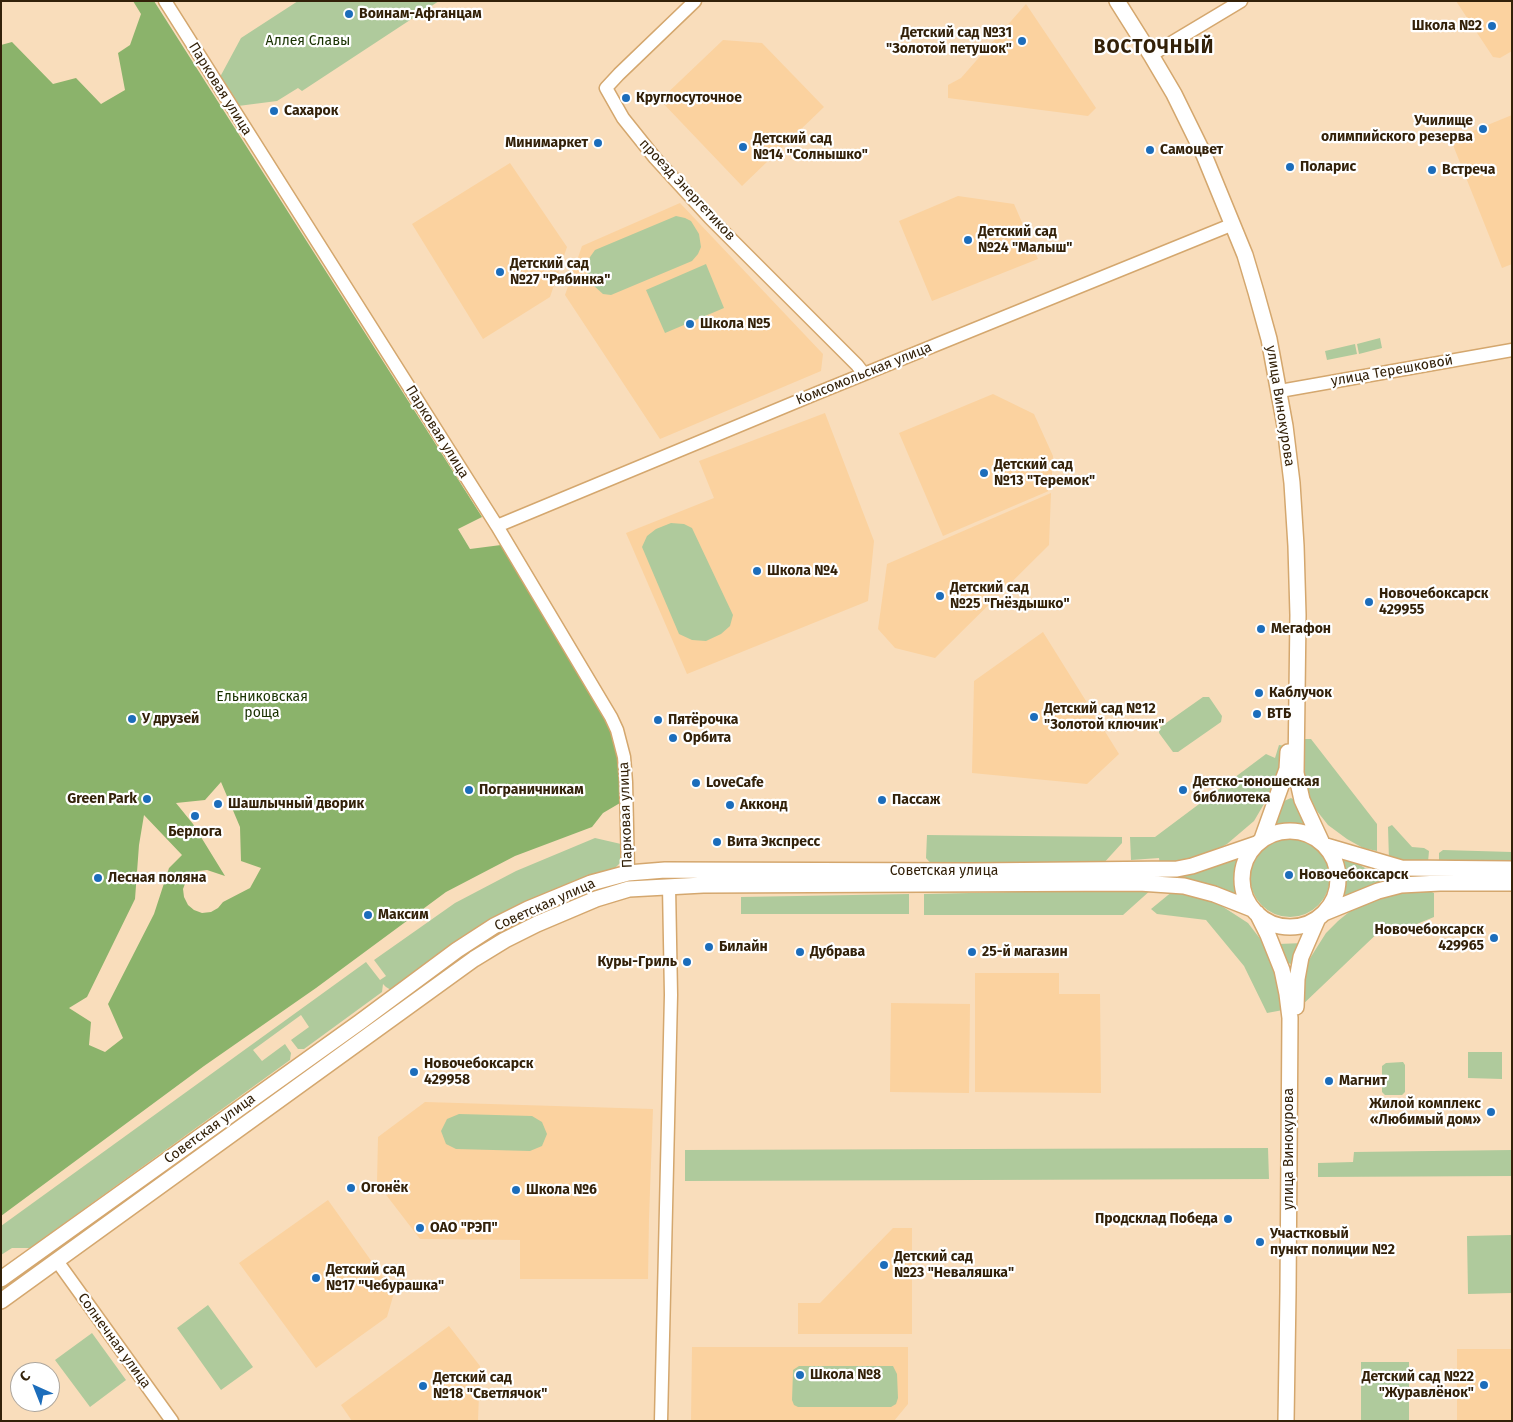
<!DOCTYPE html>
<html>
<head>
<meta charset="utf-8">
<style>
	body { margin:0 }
	#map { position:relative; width:1513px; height:1422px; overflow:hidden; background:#f9ddbb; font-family:"Fira Sans",sans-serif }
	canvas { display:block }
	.frame { position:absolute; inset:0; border:2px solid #332109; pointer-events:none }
	.north { position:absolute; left:10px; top:1362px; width:50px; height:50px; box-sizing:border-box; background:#fff; border:1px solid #ada69d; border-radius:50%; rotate:316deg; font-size:14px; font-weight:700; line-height:20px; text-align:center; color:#332109 }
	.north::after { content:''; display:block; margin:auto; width:18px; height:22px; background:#1c6dbb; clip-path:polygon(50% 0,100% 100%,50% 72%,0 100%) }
</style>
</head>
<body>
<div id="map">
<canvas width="1513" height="1422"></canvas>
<div class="frame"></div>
<div class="north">С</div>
</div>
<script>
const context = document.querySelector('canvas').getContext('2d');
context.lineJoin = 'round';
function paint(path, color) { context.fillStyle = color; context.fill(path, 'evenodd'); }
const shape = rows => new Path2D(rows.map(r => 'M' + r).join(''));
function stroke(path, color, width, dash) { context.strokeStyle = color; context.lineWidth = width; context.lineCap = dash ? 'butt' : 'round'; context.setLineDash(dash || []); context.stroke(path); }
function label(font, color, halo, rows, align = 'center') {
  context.font = font + ' "Fira Sans",sans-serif'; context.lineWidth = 4.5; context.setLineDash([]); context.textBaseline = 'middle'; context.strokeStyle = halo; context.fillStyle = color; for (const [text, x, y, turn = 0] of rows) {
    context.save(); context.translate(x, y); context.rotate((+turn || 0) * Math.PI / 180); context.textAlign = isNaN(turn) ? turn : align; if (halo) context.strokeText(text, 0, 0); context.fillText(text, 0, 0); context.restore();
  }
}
paint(shape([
	[1456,1,1512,1,1512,51,1500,58,1493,57],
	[1026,4,1096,108,1088,116,948,98,948,85,961,78],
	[723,40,762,43,824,107,742,186,660,100],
	[1512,115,1512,264,1502,268,1451,140],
	[510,163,567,247,550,297,483,339,412,224],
	[958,196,1014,204,1038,259,932,301,899,221],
	[680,203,823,354,821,371,660,439,565,295,582,246],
	[993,394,1034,414,1053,456,1051,490,943,536,899,433],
	[825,413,874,541,868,601,687,674,626,533,714,498,699,461],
	[1051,493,1049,545,935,658,895,648,878,629,887,564],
	[1043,632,1119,754,1087,784,972,773,974,681],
	[975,973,1059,973,1059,994,1100,994,1101,1093,975,1092],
	[891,1003,970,1004,969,1093,890,1092],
	[425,1102,653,1109,649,1218,648,1279,520,1279,520,1240,420,1239,377,1183,378,1137],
	[328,1200,394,1293,387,1317,316,1368,239,1263],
	[893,1228,912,1228,912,1334,798,1334,798,1303,820,1303],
	[449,1326,480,1366,478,1421,352,1421,341,1405],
	[692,1347,908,1347,908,1404,894,1421,691,1421],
	[1457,1349,1512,1349,1512,1421,1457,1421]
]), '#fbd29f');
paint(shape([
	[298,1,439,1,302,91,298,88,277,101,238,106,220,77,241,38],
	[676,216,685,218,691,221,699,234,701,247,698,254,692,261,611,295,603,294,593,285,588,277,587,264,590,257,595,250],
	[706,264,724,308,665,333,646,290],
	[1380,338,1382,348,1359,354,1357,344],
	[1355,344,1357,354,1327,360,1325,351],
	[671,523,684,524,692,528,733,615,730,626,721,634,706,641,692,640,679,634,642,547,647,536,656,529],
	[1203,697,1209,697,1222,716,1221,722,1178,752,1173,752,1159,733,1159,728],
	[1301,739,1311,739,1377,824,1377,851,1363,848,1347,839,1328,825,1313,806,1306,791,1303,773],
	[1279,745,1285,746,1283,764,1274,787,1254,821,1227,844,1213,852,1193,859,1160,865,1159,858,1131,860,1130,837,1155,837,1266,754,1275,758],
	[1291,798,1296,801,1305,821,1300,827,1279,827,1273,820,1284,801],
	[1392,825,1412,847,1424,848,1429,851,1428,862,1389,860,1388,827],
	[927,835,1122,837,1122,843,1102,865,933,866,926,858],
	'1250 877a40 40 0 1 1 80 0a40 40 0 1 1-80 0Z',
	[595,838,621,844,623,846,621,862,615,868,531,901,487,921,449,947,391,990,386,987,383,984,382,992,304,1049,298,1049,291,1040,309,1027,301,1015,253,1050,262,1061,285,1044,291,1053,290,1060,30,1248,12,1248,1,1255,1,1226,366,962,380,980,386,976,374,960,455,903,516,871],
	[1443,850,1512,852,1512,866,1439,862,1439,853],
	[1346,857,1365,868,1381,873,1382,885,1344,901,1339,895,1343,886,1344,871,1341,861],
	[1236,858,1238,864,1237,884,1239,896,1236,898,974,874],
	[1387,869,1512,873,1399,878,1387,881],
	[605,885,606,889,370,1026,367,1022,432,975,502,930,539,911],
	[1420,886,1434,893,1434,917,1405,929,1385,926,1299,1008,1307,963,1326,933,1338,921,1354,908,1378,894],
	[1152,889,1123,915,924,915,924,894],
	[1173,891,1185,892,1214,901,1248,923,1268,949,1281,981,1283,1010,1267,1013,1244,966,1206,920,1157,914,1151,909],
	[909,894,909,914,741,914,741,897],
	[1304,943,1297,961,1291,964,1285,962,1278,944],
	[361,1027,364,1030,220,1135,219,1130],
	[1468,1052,1502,1052,1502,1079,1468,1078],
	[1403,1062,1405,1065,1405,1092,1402,1095,1385,1095,1382,1092,1382,1066,1386,1063],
	[459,1114,532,1116,542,1122,547,1134,542,1146,530,1151,456,1149,446,1144,441,1131,447,1119],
	[214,1133,216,1138,60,1251,58,1246],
	[1268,1148,1269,1179,685,1181,685,1150],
	[1512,1150,1512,1176,1318,1177,1318,1163,1353,1162,1354,1152],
	[1512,1235,1512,1293,1468,1294,1467,1236],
	[28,1268,31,1271,1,1292,1,1287],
	[208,1305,253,1367,221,1390,177,1328],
	[92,1333,126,1380,90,1407,55,1360],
	[1361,1362,1409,1362,1409,1421,1361,1421],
	[799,1366,893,1366,897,1374,898,1398,896,1404,891,1407,798,1407,794,1405,792,1400,793,1372,793,1370]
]), '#afca9c');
paint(shape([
	[133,1,154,1,482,517,458,529,470,549,501,545,611,723,620,759,620,803,603,813,592,827,515,856,446,892,316,988,204,1066,1,1216,1,45,12,42,53,84,76,78,101,104,125,90,118,53,130,45,141,14],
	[221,782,240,827,241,861,261,868,250,888,223,902,218,908,211,912,202,913,194,910,188,905,184,897,183,889,186,881,191,875,199,871,207,870,225,876,193,824,176,803,205,800],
	[144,815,182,855,169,868,154,914,108,1004,123,1038,105,1052,89,1045,91,1022,69,1008,87,997,135,899,139,845]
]), '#8bb36b');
const minor = shape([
	[165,1,497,526,611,717,617,730,624,757,626,782,628,873],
	[695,1,619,74,606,88,623,118,655,158,710,218,857,365,864,374],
	[1151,55,1241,1],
	[1280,391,1512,350],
	[497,526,815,394,1226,227],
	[57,1261,172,1421],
	[661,1421,671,995,669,886]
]);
const major = shape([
	[1117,1,1151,55,1174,94,1204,155,1245,255,1256,292,1269,339,1285,426,1292,483,1296,546,1298,615,1296,773,1302,800,1321,841],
	'1242 879a48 48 0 1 1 96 0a48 48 0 1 1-96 0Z',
	[1262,839,1287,769,1288,752],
	[1326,846,1401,868,1512,869],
	[1257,913,1268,935,1282,970,1287,994,1290,1018,1288,1292,1286,1421],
	[1324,913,1378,891,1401,885,1440,883,1512,883],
	[1296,1007,1297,979,1301,957,1318,918],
	[1,1279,360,1022,457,950,494,926,528,909,591,883,628,873,665,870,971,871,1177,869,1192,866,1256,844],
	[1,1301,474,959,505,940,537,924,596,899,629,889,703,885,1139,883,1184,886,1214,894,1252,909]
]);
stroke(minor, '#d4a76e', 15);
stroke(major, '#d4a76e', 18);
stroke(minor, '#fff', 12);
stroke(major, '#fff', 15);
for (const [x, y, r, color] of [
	[349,14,5,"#1c6dbb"],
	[1492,26,5,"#1c6dbb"],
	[1022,41,5,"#1c6dbb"],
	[626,98,5,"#1c6dbb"],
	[274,111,5,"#1c6dbb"],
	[1483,129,5,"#1c6dbb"],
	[598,143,5,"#1c6dbb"],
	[743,147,5,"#1c6dbb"],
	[1150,150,5,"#1c6dbb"],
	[1290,167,5,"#1c6dbb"],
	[1432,170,5,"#1c6dbb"],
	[968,240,5,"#1c6dbb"],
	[500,272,5,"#1c6dbb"],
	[690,324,5,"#1c6dbb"],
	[984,473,5,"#1c6dbb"],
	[757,571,5,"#1c6dbb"],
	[940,596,5,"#1c6dbb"],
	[1369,602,5,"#1c6dbb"],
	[1261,629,5,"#1c6dbb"],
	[1259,693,5,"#1c6dbb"],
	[1257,714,5,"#1c6dbb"],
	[1034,717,5,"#1c6dbb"],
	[132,719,5,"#1c6dbb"],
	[658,720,5,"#1c6dbb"],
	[673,738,5,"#1c6dbb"],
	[696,783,5,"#1c6dbb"],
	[469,790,5,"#1c6dbb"],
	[1183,790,5,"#1c6dbb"],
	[147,799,5,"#1c6dbb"],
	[882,800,5,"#1c6dbb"],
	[218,804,5,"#1c6dbb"],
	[730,805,5,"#1c6dbb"],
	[195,816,5,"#1c6dbb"],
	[717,842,5,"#1c6dbb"],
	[1289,875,5,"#1c6dbb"],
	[98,878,5,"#1c6dbb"],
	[368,915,5,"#1c6dbb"],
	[1494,938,5,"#1c6dbb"],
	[709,947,5,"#1c6dbb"],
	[800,952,5,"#1c6dbb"],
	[972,952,5,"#1c6dbb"],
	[687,962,5,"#1c6dbb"],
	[414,1072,5,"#1c6dbb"],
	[1329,1081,5,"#1c6dbb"],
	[1491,1112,5,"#1c6dbb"],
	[351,1188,5,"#1c6dbb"],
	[516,1190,5,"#1c6dbb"],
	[1228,1219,5,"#1c6dbb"],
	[420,1228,5,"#1c6dbb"],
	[1260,1242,5,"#1c6dbb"],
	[884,1265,5,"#1c6dbb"],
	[316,1278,5,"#1c6dbb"],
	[800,1375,5,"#1c6dbb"],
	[1484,1385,5,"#1c6dbb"],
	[423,1386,5,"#1c6dbb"]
]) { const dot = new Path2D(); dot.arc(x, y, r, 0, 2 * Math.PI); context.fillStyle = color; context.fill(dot); stroke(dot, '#fff', 2); }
label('bold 14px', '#332109', '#fff', [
	["Воинам-Афганцам",359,14],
	["Школа №2",1482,26,"right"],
	["Детский сад №31",1012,33,"right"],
	["\"Золотой петушок\"",1012,49,"right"],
	["Круглосуточное",636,98],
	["Сахарок",284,111],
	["Училище",1473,121,"right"],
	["олимпийского резерва",1473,137,"right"],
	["Детский сад",753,139],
	["№14 \"Солнышко\"",753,155],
	["Минимаркет",588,143,"right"],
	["Самоцвет",1160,150],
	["Поларис",1300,167],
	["Встреча",1442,170],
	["Детский сад",978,232],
	["№24 \"Малыш\"",978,248],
	["Детский сад",510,264],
	["№27 \"Рябинка\"",510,280],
	["Школа №5",700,324],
	["Детский сад",994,465],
	["№13 \"Теремок\"",994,481],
	["Школа №4",767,571],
	["Детский сад",950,588],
	["№25 \"Гнёздышко\"",950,604],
	["Новочебоксарск",1379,594],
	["429955",1379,610],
	["Мегафон",1271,629],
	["Каблучок",1269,693],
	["Детский сад №12",1044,709],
	["\"Золотой ключик\"",1044,725],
	["ВТБ",1267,714],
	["У друзей",142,719],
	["Пятёрочка",668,720],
	["Орбита",683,738],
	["Детско-юношеская",1193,782],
	["библиотека",1193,798],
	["LoveCafe",706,783],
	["Пограничникам",479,790],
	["Green Park",137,799,"right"],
	["Пассаж",892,800],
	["Шашлычный дворик",228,804],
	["Акконд",740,805],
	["Берлога",195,832,"center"],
	["Вита Экспресс",727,842],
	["Новочебоксарск",1299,875],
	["Лесная поляна",108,878],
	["Максим",378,915],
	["Новочебоксарск",1484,930,"right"],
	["429965",1484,946,"right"],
	["Билайн",719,947],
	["Дубрава",810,952],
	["25-й магазин",982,952],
	["Куры-Гриль",677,962,"right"],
	["Новочебоксарск",424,1064],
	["429958",424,1080],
	["Магнит",1339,1081],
	["Жилой комплекс",1481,1104,"right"],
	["«Любимый дом»",1481,1120,"right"],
	["Огонёк",361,1188],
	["Школа №6",526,1190],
	["Продсклад Победа",1218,1219,"right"],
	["ОАО \"РЭП\"",430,1228],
	["Участковый",1270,1234],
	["пункт полиции №2",1270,1250],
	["Детский сад",894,1257],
	["№23 \"Неваляшка\"",894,1273],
	["Детский сад",326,1270],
	["№17 \"Чебурашка\"",326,1286],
	["Школа №8",810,1375],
	["Детский сад №22",1474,1377,"right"],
	["\"Журавлёнок\"",1474,1393,"right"],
	["Детский сад",433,1378],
	["№18 \"Светлячок\"",433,1394]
], 'left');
label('14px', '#183100', '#fff', [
	["Аллея Славы",308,41],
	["Ельниковская",262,697],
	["роща",262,713]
]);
label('14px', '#332109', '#fff', [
	["Парковая улица",220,89,58],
	["проезд Энергетиков",687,190,47],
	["улица Терешковой",1392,371,-10],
	["Комсомольская улица",864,374,-22],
	["улица Винокурова",1280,406,81],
	["Парковая улица",437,432,58],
	["Парковая улица",626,815,-92],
	["Советская улица",944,871],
	["Советская улица",545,905,-24],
	["Советская улица",210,1129,-36],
	["улица Винокурова",1289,1149,-90],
	["Солнечная улица",114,1341,54]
]);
context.letterSpacing = '1px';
label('bold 19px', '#332109', '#fff', [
	["ВОСТОЧНЫЙ",1154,48]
]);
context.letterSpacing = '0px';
</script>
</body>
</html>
